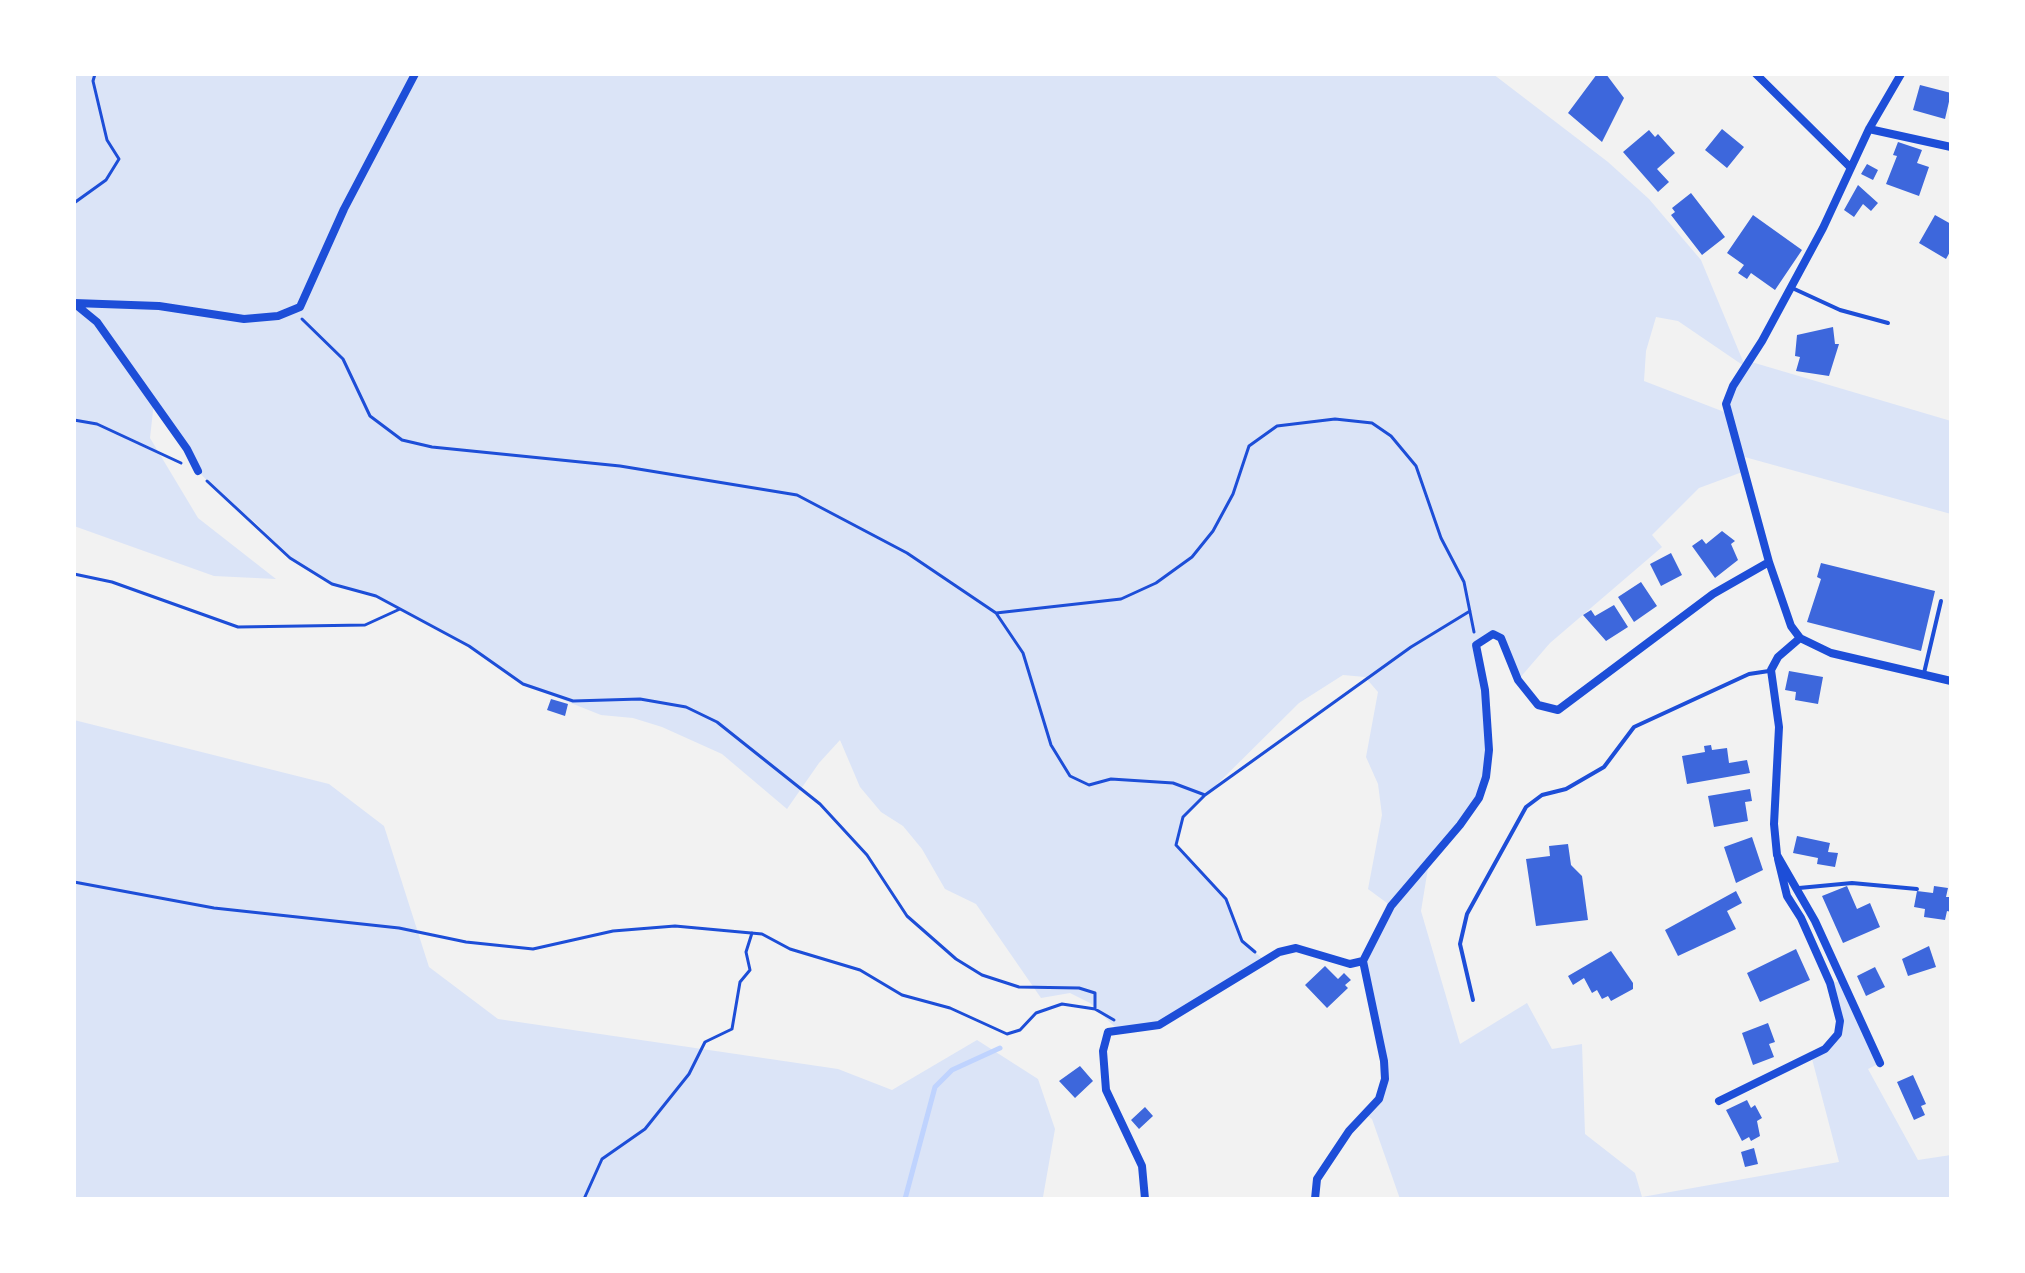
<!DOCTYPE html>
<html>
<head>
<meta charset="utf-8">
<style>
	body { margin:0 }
	#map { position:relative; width:2025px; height:1273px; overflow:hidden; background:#f2f2f2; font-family:"Noto Sans",sans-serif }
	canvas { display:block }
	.frame { position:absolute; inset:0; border:76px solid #fff; pointer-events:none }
</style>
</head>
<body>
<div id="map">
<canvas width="2025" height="1273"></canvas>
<div class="frame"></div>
</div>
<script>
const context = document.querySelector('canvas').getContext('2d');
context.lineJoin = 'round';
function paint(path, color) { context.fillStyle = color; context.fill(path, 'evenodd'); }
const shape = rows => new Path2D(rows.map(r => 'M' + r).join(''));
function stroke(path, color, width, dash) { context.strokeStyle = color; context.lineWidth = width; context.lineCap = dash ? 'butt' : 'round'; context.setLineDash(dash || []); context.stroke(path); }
paint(shape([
	[74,74,1493,74,1608,162,1649,199,1701,260,1745,366,1748,361,1951,421,1951,514,1741,456,1745,471,1699,488,1652,535,1662,547,1550,643,1518,680,1501,638,1493,634,1476,645,1489,750,1479,798,1429,862,1421,911,1460,1044,1527,1003,1552,1049,1582,1044,1585,1134,1635,1173,1642,1197,1839,1162,1811,1055,1838,1034,1840,1021,1830,983,1842,981,1880,1063,1868,1069,1918,1160,1951,1155,1951,1199,1400,1199,1372,1119,1365,1114,1379,1099,1385,1079,1363,961,1391,906,1368,889,1382,815,1378,784,1366,757,1378,692,1365,677,1343,675,1299,703,1183,818,1176,845,1226,899,1242,941,1264,960,1159,1025,1118,1030,1090,1003,1070,993,1041,998,976,904,945,889,922,849,903,826,881,812,860,787,840,740,819,763,787,809,722,754,662,727,633,718,601,715,523,684,469,646,376,596,332,584,290,558,256,523,225,500,198,471,154,402,150,438,198,518,276,579,214,576,74,526],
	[1656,317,1678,321,1744,366,1733,386,1727,413,1644,381,1646,351],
	[74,720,329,784,384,826,429,967,498,1019,838,1069,892,1090,977,1040,1038,1079,1055,1129,1043,1197,74,1199]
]), '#dbe4f7');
stroke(shape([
	[905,1199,935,1087,952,1070,1000,1048]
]), '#bfd3fe', 5);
paint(shape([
	[1597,74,1606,74,1624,98,1602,142,1568,113],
	[1920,85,1951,93,1945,119,1913,110],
	[1722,129,1744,147,1727,168,1705,150],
	[1649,130,1655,137,1658,134,1675,153,1657,169,1669,182,1658,192,1623,152],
	[1898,142,1922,150,1917,163,1929,167,1919,196,1886,184,1897,156,1893,155],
	[1867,164,1878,170,1873,180,1861,174],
	[1858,185,1878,203,1871,211,1863,204,1854,217,1844,210],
	[1691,193,1725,237,1702,255,1671,215,1675,212,1672,208],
	[1753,215,1802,250,1775,290,1751,273,1747,279,1738,273,1744,265,1727,253],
	[1935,215,1951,224,1951,250,1946,259,1919,243],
	[1833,327,1835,344,1839,344,1829,376,1796,371,1800,357,1795,356,1797,335],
	[1722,531,1735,541,1731,544,1738,560,1715,578,1692,546,1702,539,1706,544],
	[1671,553,1682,575,1661,586,1650,564],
	[1821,563,1935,591,1921,651,1807,622,1821,579,1817,577],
	[1641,582,1657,606,1634,622,1618,597],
	[1614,605,1628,627,1606,641,1583,615,1591,610,1595,616],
	[1789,671,1823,677,1818,704,1795,700,1796,692,1785,690],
	[551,699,568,704,565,716,547,710],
	[1711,745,1712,750,1727,748,1729,763,1747,760,1750,773,1687,784,1682,756,1705,752,1704,746],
	[1750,789,1752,801,1745,802,1748,821,1714,827,1708,796],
	[1797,836,1830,843,1828,852,1838,853,1835,867,1817,864,1818,858,1793,853],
	[1752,837,1763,870,1736,883,1724,847],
	[1568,844,1571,865,1582,876,1588,920,1536,926,1526,859,1550,856,1549,846],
	[1847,886,1857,909,1870,903,1880,927,1843,943,1822,896],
	[1934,886,1948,888,1946,897,1951,897,1951,912,1947,911,1945,920,1924,917,1925,909,1914,907,1917,891,1933,893],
	[1736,891,1742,903,1727,911,1736,929,1678,956,1665,930],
	[1929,946,1936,967,1908,976,1902,959],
	[1796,949,1810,980,1760,1002,1747,973],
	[1611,951,1633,983,1633,989,1611,1001,1608,996,1602,999,1597,990,1592,993,1584,978,1573,985,1568,976],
	[1325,966,1338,979,1344,973,1351,980,1345,985,1348,988,1327,1008,1305,985],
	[1875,967,1885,987,1866,996,1857,976],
	[1768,1023,1775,1042,1769,1044,1774,1057,1753,1065,1742,1033],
	[1080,1066,1093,1081,1075,1098,1059,1081],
	[1913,1075,1926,1104,1921,1106,1925,1115,1914,1120,1897,1082],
	[1747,1100,1751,1108,1755,1105,1762,1118,1757,1121,1760,1136,1751,1141,1749,1137,1742,1141,1726,1110],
	[1145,1107,1153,1116,1139,1129,1131,1120],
	[1754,1148,1758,1164,1745,1167,1741,1152]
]), '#3d67dc');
stroke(shape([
	[74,203,106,180,119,159,107,140,93,81,95,74],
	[302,319,343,359,370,416,402,440,432,447,620,466,797,495,907,553,996,613,1023,653,1051,745,1070,776,1089,785,1111,779,1173,783,1205,795,1183,817,1176,845,1226,899,1242,941,1255,952],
	[74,420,97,424,181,463],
	[207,481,290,558,332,584,376,596,469,646,523,684,573,701,640,699,686,707,717,722,820,804,867,855,907,916,956,959,982,975,1019,987,1079,988,1095,993,1095,1009,1114,1020],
	[74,574,112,582,238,627,365,625,400,609],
	[996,613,1121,599,1156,583,1192,557,1213,531,1233,494,1249,446,1277,426,1335,419,1372,423,1391,436,1416,466,1441,538,1464,582,1474,632],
	[1205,795,1411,647,1470,611],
	[74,882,214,908,399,928,466,942,533,949,613,931,675,926,762,934,790,949,860,970,902,995,950,1008,1007,1034,1020,1030,1036,1013,1062,1004,1095,1009],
	[584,1199,602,1159,645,1129,689,1074,705,1042,732,1029,740,982,750,970,746,952,752,933]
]), '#1d4ed8', 3);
stroke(shape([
	[1790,287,1840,310,1888,323],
	[1924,673,1941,601],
	[1799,888,1852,883,1917,889],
	[1473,1000,1460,944,1467,914,1526,807,1542,795,1566,789,1604,767,1634,727,1749,674,1769,671]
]), '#1d4ed8', 4);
stroke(shape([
	[1756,74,1850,167],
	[1901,74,1869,129,1823,228,1762,341,1733,386,1726,404,1769,562,1791,626,1800,638,1831,653,1951,681],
	[1869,129,1951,147],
	[74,303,159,306,244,319,278,316,300,307,344,209,415,74],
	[75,304,97,322,187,449,198,471],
	[1800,638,1778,657,1771,670,1779,727,1774,824,1777,855,1815,921,1880,1063],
	[1719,1101,1825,1049,1838,1034,1840,1021,1830,983,1801,918,1787,896,1778,859],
	[1145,1199,1142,1166,1106,1090,1103,1051,1108,1032,1159,1025,1279,952,1296,948,1350,964,1363,961],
	[1315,1199,1317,1179,1349,1131,1379,1099,1385,1079,1384,1061,1363,961,1391,906,1460,825,1479,798,1486,777,1489,750,1485,690,1476,645,1493,634,1501,638,1518,680,1538,705,1558,710,1713,594,1769,562]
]), '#1d4ed8', 8);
</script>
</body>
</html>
